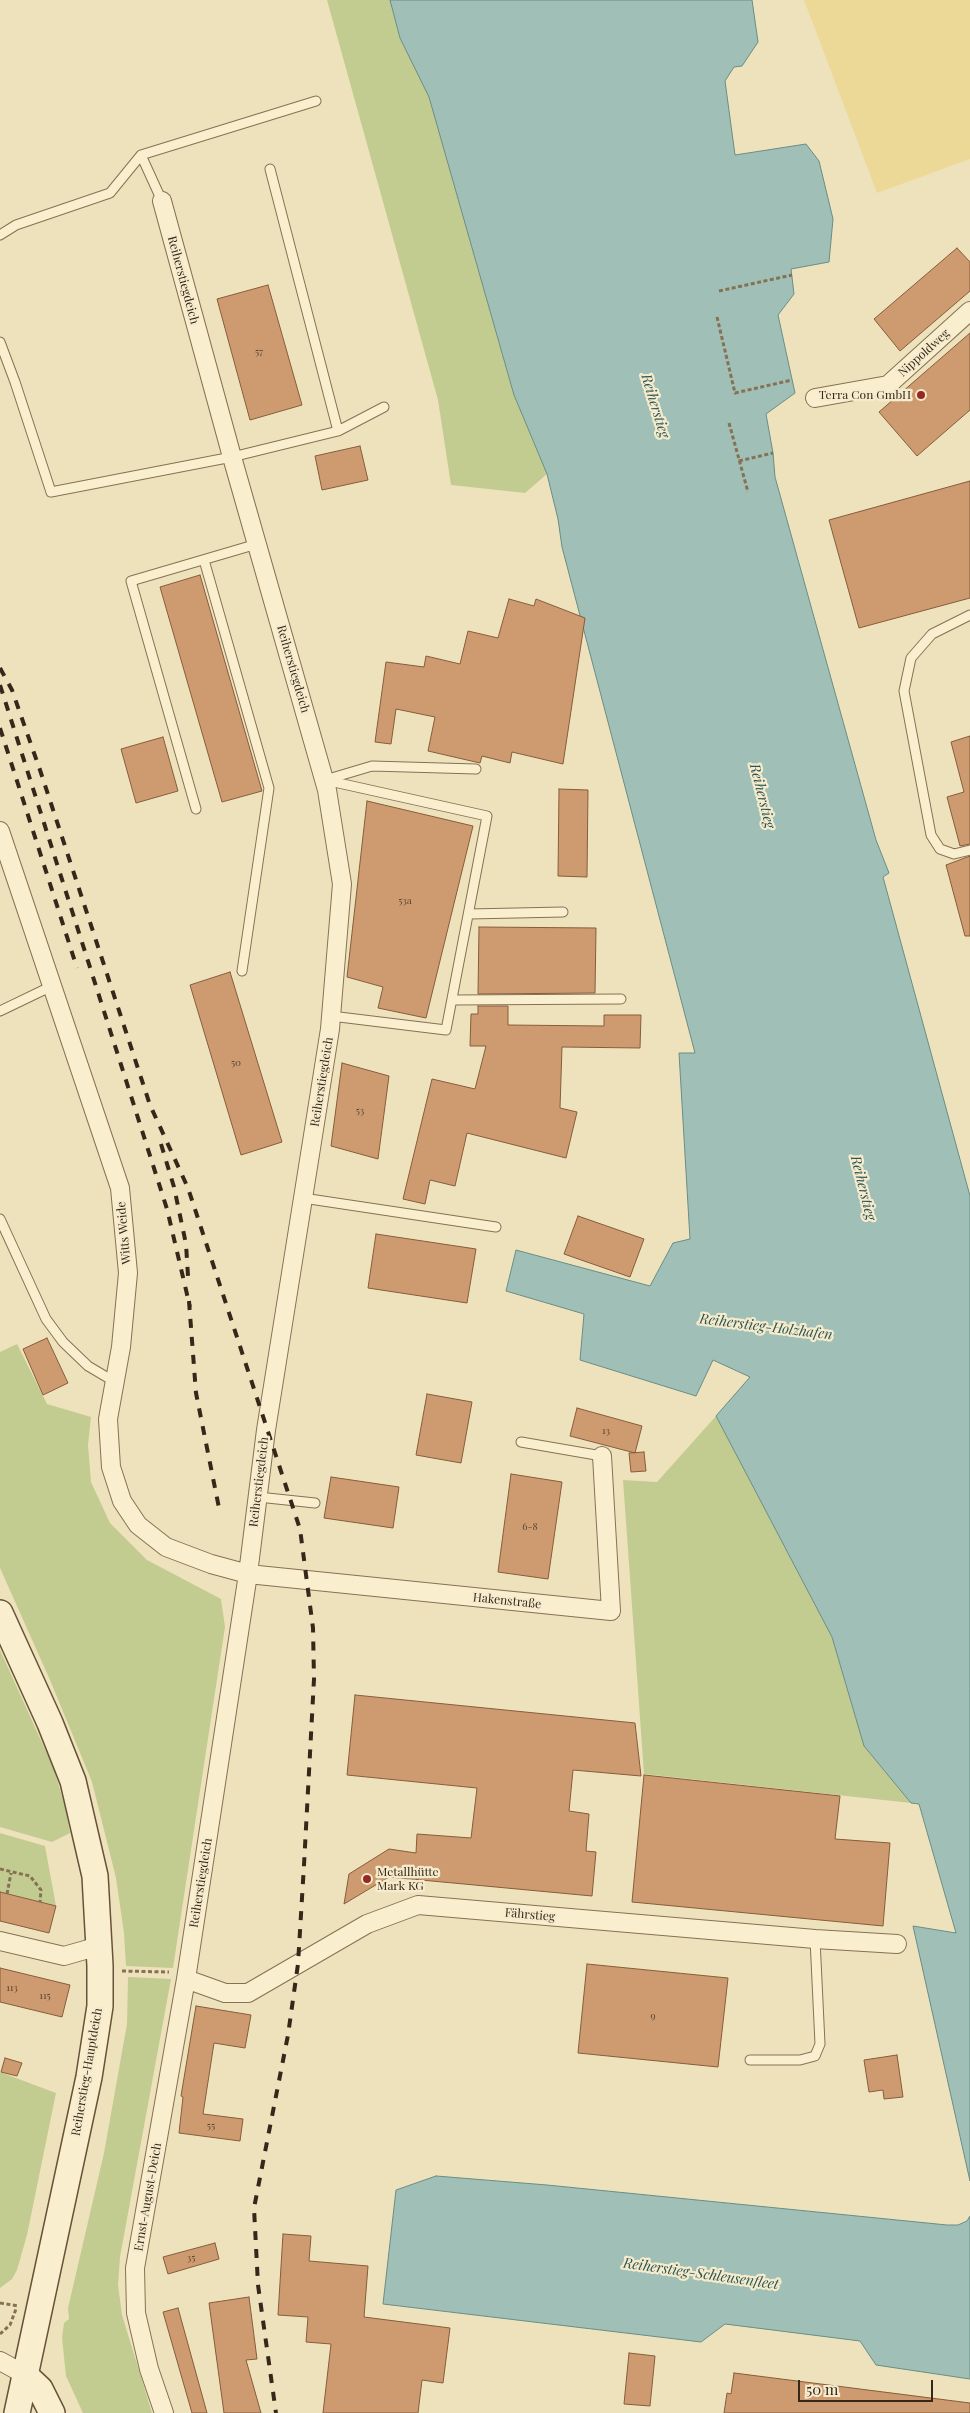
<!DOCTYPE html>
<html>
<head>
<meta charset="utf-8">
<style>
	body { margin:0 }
	#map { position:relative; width:970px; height:2413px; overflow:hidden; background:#eee2bc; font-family:"Playfair Display",serif }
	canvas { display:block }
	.scale { position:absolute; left:798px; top:2380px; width:135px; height:22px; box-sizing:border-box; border:2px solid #35281b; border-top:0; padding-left:6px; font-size:15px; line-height:18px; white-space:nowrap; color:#35281b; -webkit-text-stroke:4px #f6ebcc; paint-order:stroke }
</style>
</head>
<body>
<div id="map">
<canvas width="970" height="2413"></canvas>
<div class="scale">50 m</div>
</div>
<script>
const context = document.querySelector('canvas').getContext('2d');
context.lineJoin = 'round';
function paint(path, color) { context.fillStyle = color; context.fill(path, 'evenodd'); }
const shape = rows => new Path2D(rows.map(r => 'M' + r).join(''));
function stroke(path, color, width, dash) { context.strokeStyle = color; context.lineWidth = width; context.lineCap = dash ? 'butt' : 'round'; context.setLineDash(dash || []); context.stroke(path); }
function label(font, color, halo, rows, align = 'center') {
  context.font = font + ' "Playfair Display",serif'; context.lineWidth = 4.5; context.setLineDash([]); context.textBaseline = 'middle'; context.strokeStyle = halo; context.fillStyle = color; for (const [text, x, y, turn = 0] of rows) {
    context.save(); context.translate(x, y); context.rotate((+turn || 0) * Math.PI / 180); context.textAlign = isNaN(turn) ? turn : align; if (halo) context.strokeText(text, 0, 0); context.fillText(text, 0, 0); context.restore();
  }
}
paint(shape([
	[327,0,390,0,400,38,429,96,514,395,547,474,525,493,451,485,438,400],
	[17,1344,47,1404,91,1417,88,1445,91,1482,110,1523,147,1560,221,1599,225,1627,173,1968,126,1966,124,1933,116,1878,92,1782,50,1680,0,1568,0,1352],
	[716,1416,832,1637,864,1746,911,1803,644,1774,623,1480,657,1482],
	[0,1650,53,1767,65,1806,70,1833,52,1842,0,1827],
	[0,1833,45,1846,56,1906,0,1892],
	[128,1977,171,1979,120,2257,118,2285,122,2315,152,2413,83,2413,66,2376,62,2338,64,2323,69,2319,68,2308,104,2153,127,2024],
	[0,2072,56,2093,27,2235,17,2270,12,2279,0,2288]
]), '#c3cc90');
paint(shape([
	[804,0,970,0,970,159,877,193]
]), '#ecd998');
const water = shape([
	[390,0,752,0,758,42,742,66,734,67,725,81,735,155,806,144,819,161,833,219,829,262,791,269,794,294,778,315,795,393,766,414,773,453,775,477,876,840,889,873,883,877,970,1196,970,2181,913,1926,956,1933,919,1804,911,1803,864,1746,832,1637,716,1416,750,1377,713,1360,696,1396,580,1360,584,1314,506,1291,516,1250,650,1286,673,1243,690,1239,679,1053,695,1053,562,547,558,519,547,474,514,395,429,97,400,38,390,0],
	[436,2176,547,2185,947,2225,958,2225,967,2221,970,2216,970,2379,876,2365,860,2341,725,2324,701,2342,383,2304,396,2190,436,2176]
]);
paint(water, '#a0bfb7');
stroke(water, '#688d85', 1);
const building = shape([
	[957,248,970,262,970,291,900,351,874,319,957,248],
	[268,285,302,405,250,420,217,299,268,285],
	[970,333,970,410,917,456,879,412,970,333],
	[360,446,368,480,322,490,315,456,360,446],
	[970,481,970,598,859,628,829,520,970,481],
	[200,575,262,791,222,802,160,587,200,575],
	[509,599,534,606,536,599,585,618,563,764,512,752,510,763,482,756,480,763,428,751,435,717,396,709,391,744,375,742,386,662,424,667,426,656,460,664,468,631,498,638,509,599],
	[970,736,970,844,960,846,947,797,964,792,951,742,970,736],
	[163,737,178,791,136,803,121,749,163,737],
	[559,789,588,790,587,877,558,876,559,789],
	[367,801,473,826,426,1018,378,1008,383,987,347,977,367,801],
	[970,856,970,936,965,936,946,865,970,856],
	[479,927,596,928,595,993,478,994,479,927],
	[230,972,282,1142,241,1155,190,985,230,972],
	[478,1006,508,1006,508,1025,604,1026,604,1015,641,1015,640,1048,562,1047,560,1108,577,1112,566,1158,467,1133,455,1186,430,1180,425,1204,403,1199,432,1079,475,1089,486,1046,470,1046,471,1014,478,1014,478,1006],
	[342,1063,389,1076,378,1159,331,1146,342,1063],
	[578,1216,644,1239,630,1277,564,1254,578,1216],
	[376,1234,476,1249,467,1303,368,1288,376,1234],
	[47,1338,68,1383,43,1395,23,1349,47,1338],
	[427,1394,472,1402,461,1463,416,1455,427,1394],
	[577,1408,642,1426,635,1453,570,1436,577,1408],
	[644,1452,646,1471,631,1472,629,1453,644,1452],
	[511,1474,562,1482,548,1579,498,1572,511,1474],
	[331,1477,399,1487,393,1528,324,1518,331,1477],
	[355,1695,635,1723,641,1776,573,1770,569,1811,589,1814,586,1851,596,1852,592,1896,389,1877,344,1904,349,1874,389,1849,416,1853,417,1834,471,1838,477,1788,347,1775,355,1695],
	[644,1775,840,1796,835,1839,890,1843,883,1926,632,1902,644,1775],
	[0,1892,56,1906,49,1933,0,1921,0,1892],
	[587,1964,728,1978,718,2067,578,2053,587,1964],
	[0,1968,70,1985,62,2017,0,2002,0,1968],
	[196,2006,251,2015,245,2048,214,2043,203,2114,243,2119,240,2141,179,2133,183,2097,181,2096,196,2006],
	[897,2055,903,2097,884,2099,883,2090,869,2092,864,2060,897,2055],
	[5,2058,22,2063,17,2076,1,2072,5,2058],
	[283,2234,311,2236,309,2261,368,2266,364,2317,450,2328,443,2383,422,2380,418,2413,323,2413,331,2344,306,2342,308,2317,278,2315,283,2234],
	[215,2243,219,2259,168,2274,163,2257,215,2243],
	[249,2297,257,2359,246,2360,261,2413,224,2413,209,2303,249,2297],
	[178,2308,207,2413,192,2413,163,2312,178,2308],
	[629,2353,655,2356,650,2406,624,2404,629,2353],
	[734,2373,970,2403,970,2413,724,2413,727,2393,731,2394,734,2373]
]);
paint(building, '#ce9b71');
stroke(building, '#865c3b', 1);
const lane = shape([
	[141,155,162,201],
	[270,169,338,431],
	[0,235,16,225,110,193,141,155,316,101],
	[0,342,15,382,51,492,232,457,338,431,384,407],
	[204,560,269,788,242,971],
	[970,615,932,634,911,658,904,691,931,835,940,849,954,854,970,850],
	[325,780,487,816,446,1030,331,1016],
	[325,780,372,766,476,769],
	[196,809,131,581,257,544],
	[469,914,563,912],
	[452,1000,621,999],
	[0,1011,52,986],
	[303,1198,496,1227],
	[0,1219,46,1319,63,1342,88,1366,115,1382],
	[521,1442,602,1456],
	[258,1497,315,1503],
	[750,2060,800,2060,815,2056,820,2044,815,1939]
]);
const street = shape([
	[162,201,232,457,327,790,342,884,330,1029,266,1430,248,1574,186,1979,135,2268,136,2313,149,2369,164,2413],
	[815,398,888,385,970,311],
	[0,831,120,1188,128,1273,121,1347,108,1419,111,1467,122,1501,138,1525,166,1547,211,1564,248,1574,611,1611,602,1456],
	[0,1941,64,1956,99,1946],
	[186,1979,225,1993,248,1993,367,1924,418,1905,815,1939,897,1944],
	[0,2361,24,2374]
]);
const secondary = shape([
	[0,1613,50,1723,73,1781,95,1876,100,1966,100,2006,89,2077,17,2413],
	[24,2374,40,2389,52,2413]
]);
stroke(lane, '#867155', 11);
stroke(street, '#867155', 20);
stroke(secondary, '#685239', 28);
stroke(shape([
	[719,291,792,275],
	[717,317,735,393,792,380],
	[729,423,748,492],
	[739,461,773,453],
	[0,1869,30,1876,41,1890,40,1902],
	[7,1894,11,1873],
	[122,1971,169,1972],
	[0,2303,19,2306],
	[0,2334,10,2325,16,2309]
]), '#867155', 3, [4, 2.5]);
stroke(lane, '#f9efcf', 9);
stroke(street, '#f9efcf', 18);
stroke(secondary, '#f9efcf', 25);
stroke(shape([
	[0,668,12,690,40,770,150,1105,188,1188,300,1529,313,1628,314,1679,304,1865,298,1964,288,2035,254,2208,258,2285,276,2413],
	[0,685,167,1209,190,1307],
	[0,728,77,968],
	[161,1144,174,1187,186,1244,188,1276],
	[189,1301,196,1393,219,1508]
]), '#35281b', 4, [9, 9]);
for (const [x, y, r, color] of [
	[921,395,5,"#972824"],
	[367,1879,5,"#972824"]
]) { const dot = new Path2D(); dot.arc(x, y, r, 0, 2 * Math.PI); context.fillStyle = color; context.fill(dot); stroke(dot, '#f6ebcc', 2); }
label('10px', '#5b4530', null, [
	["57",259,352],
	["53a",405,901],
	["50",236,1063],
	["53",360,1111],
	["13",606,1431],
	["6-8",530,1527],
	["113",12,1988],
	["115",45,1996],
	["9",653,2016],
	["55",211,2126],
	["35",191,2258]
]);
label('12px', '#35281b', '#f6ebcc', [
	["Reiherstiegdeich",183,280,75],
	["Nippoldweg",924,353,-42],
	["Reiherstiegdeich",293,669,74],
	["Reiherstiegdeich",322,1082,-81],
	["Witts Weide",124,1233,-95],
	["Reiherstiegdeich",259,1482,-83],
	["Hakenstraße",507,1601,6],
	["Reiherstiegdeich",201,1883,-81],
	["Fährstieg",530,1915,5],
	["Reiherstieg-Hauptdeich",87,2072,-80],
	["Ernst-August-Deich",148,2197,-80]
]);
label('12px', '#35281b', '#f6ebcc', [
	["Terra Con GmbH",911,395],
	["Metallhütte",377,1872,"left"],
	["Mark KG",377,1886,"left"]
], 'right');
label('italic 14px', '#295554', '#f6ebcc', [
	["Reiherstieg",655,406,73],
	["Reiherstieg",762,796,76],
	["Reiherstieg",863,1188,76],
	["Reiherstieg-Holzhafen",766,1327,7],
	["Reiherstieg-Schleusenfleet",701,2274,8]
]);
</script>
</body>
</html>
